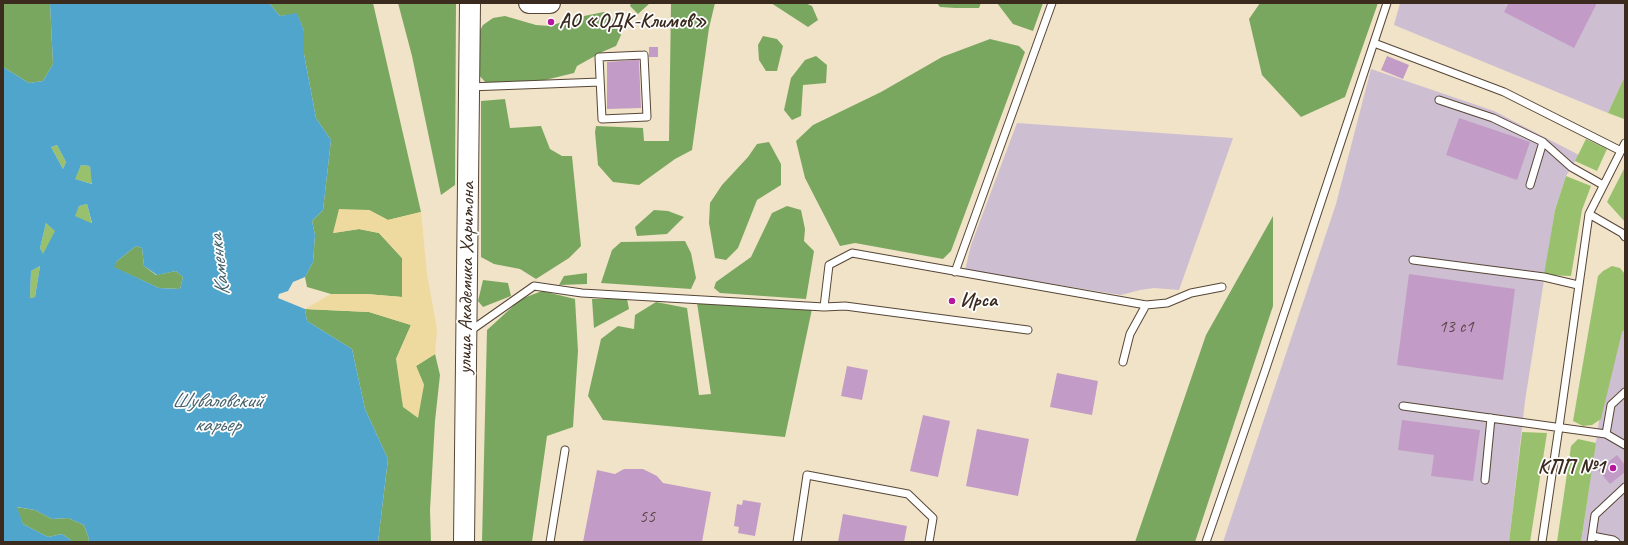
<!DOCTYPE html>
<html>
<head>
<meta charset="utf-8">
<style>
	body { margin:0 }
	#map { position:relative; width:1628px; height:545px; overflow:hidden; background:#f1e3c7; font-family:Caveat,sans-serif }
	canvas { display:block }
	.frame { position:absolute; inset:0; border:4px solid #3b2a1e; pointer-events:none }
</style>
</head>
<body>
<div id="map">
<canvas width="1628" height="545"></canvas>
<div class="frame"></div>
</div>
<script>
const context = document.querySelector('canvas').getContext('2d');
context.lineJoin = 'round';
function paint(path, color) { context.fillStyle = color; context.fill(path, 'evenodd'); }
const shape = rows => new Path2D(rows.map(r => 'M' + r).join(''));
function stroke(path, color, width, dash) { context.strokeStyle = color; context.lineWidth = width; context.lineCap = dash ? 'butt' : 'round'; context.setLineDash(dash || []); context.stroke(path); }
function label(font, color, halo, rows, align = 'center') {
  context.font = font + ' Caveat,sans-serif'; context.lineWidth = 3.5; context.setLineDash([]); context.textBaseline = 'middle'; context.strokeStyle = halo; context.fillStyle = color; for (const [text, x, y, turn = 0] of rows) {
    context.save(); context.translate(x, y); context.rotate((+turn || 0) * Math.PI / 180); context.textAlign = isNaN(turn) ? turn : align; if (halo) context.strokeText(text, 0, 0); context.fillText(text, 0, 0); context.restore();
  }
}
paint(shape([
	[1400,3,1625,3,1625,76,1608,113,1394,25],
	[1371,69,1494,111,1579,155,1566,176,1555,210,1525,401,1509,542,1223,542,1336,204],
	[1017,123,1233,138,1179,290,1154,288,1140,290,1121,295,965,270,971,245],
	[1625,299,1625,542,1581,542,1599,421]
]), '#cebed1');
paint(shape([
	[1625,76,1625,116,1624,119,1608,113],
	[1586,139,1607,149,1597,171,1575,161],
	[57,145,66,162,63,169,51,147],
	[81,165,90,166,93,184,74,179],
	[1625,167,1625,222,1607,202],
	[1566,176,1591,186,1582,210,1571,276,1544,275,1555,210],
	[87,204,92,224,74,216,79,206],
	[46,223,56,231,43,255,40,248],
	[40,266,35,297,30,298,31,271],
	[1612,266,1620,268,1625,274,1625,329,1622,332,1601,419,1592,425,1583,426,1573,421,1598,276,1603,271],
	[1522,432,1547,433,1530,542,1509,542],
	[1578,439,1596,443,1581,542,1557,542,1571,446]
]), '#99c16d');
paint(shape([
	[3,3,50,3,53,64,43,81,29,83,3,67],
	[269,3,373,3,421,212,388,220,369,210,333,233,359,229,379,233,402,258,402,297,366,294,331,294,307,287,305,277,313,262,315,235,312,221,323,210,331,140,316,118,304,54,304,31,297,14,280,16],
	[398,3,456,3,455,185,441,195,412,56],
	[631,3,650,3,638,14,630,6],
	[671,3,715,3,709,28,692,150,675,159,639,185,613,182,598,165,595,132,596,126,643,128,644,141,669,141],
	[771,3,805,3,812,6,818,20,808,27],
	[937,3,981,3,979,8,955,8,940,7],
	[997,3,1043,3,1033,31,1013,24],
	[1260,3,1378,3,1345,97,1301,117,1262,75,1249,19],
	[604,12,613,19,621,35,616,46,602,52,577,66,574,73,537,82,486,83,478,74,478,34,483,25,493,18,505,16,536,25,550,26,574,18],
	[763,36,777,39,783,46,777,71,766,71,759,60,758,45],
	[990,39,1019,46,1025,52,951,251,943,259,855,243,840,246,805,178,796,141,813,125,881,92,942,57],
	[816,56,827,65,826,83,803,85,801,116,792,120,784,110,791,78,805,60],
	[505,99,510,128,541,126,550,149,562,156,572,156,581,246,569,258,536,279,520,269,494,264,481,257,481,101],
	[769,142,781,164,781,185,757,200,738,248,726,260,715,258,709,223,710,203,722,185,748,157,757,144],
	[787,206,801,210,805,229,804,241,814,251,806,299,720,293,714,288,716,282,751,257,772,213],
	[654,210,668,211,684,217,667,234,637,236,635,227],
	[1273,216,1273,306,1195,542,1135,542,1206,335],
	[685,241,691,253,696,278,691,289,601,283,612,250,621,242],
	[136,246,142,248,144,266,156,275,176,271,183,277,180,289,159,288,113,267,117,261],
	[587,273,587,284,559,285,564,276],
	[483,280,508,283,511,296,483,307,478,301],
	[542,291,575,299,578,351,573,427,547,436,532,542,482,542,487,330,521,299],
	[592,299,627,299,629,309,594,328],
	[656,302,687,308,699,395,711,394,697,303,812,309,785,437,603,420,588,396,601,339,618,326,634,329,635,315],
	[305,309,369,312,411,325,396,359,424,385,416,366,435,354,440,375,435,421,430,510,431,542,378,542,388,459,365,409,352,349,307,321],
	[16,507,35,510,52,519,68,518,84,525,89,539,88,542,71,542,71,540,62,534,48,537,23,524]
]), '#7aa760');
paint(shape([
	[339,209,369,210,388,220,421,212,427,274,437,329,435,354,416,366,424,385,418,418,403,407,396,359,411,325,369,312,305,309,331,294,366,294,402,297,402,258,379,233,359,229,333,233]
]), '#eeda9e');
paint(shape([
	[50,3,269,3,280,16,297,13,304,31,304,54,316,118,331,140,323,210,312,221,315,235,313,262,305,277,293,282,288,291,279,294,278,298,305,309,307,321,352,349,365,409,388,459,378,542,88,542,89,539,84,525,68,518,52,519,35,510,17,507,23,524,48,537,62,534,71,540,71,542,3,542,3,67,29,83,43,81,53,64],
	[57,145,66,162,63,169,51,147],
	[81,165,90,166,92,184,75,179],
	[87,204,92,223,91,223,75,216,79,206],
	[46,223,55,231,43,254,40,248],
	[136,246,142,248,144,266,157,275,176,271,183,277,180,289,159,288,114,267,117,261],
	[40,266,35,297,30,298,31,271]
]), '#50a5cc');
paint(shape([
	[1509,3,1597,3,1574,48,1504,12],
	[649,47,658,47,658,57,649,57],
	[1387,56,1409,65,1403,79,1381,70],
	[634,60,639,60,641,108,607,109,607,62],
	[1459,118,1530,142,1517,180,1446,155],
	[1409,274,1515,289,1503,380,1397,365],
	[847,366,868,370,862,400,841,396],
	[1057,373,1098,381,1092,415,1050,407],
	[923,415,950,421,938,477,910,471],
	[1402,420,1480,430,1473,481,1431,476,1434,455,1398,450],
	[977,429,1029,439,1018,496,966,486],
	[1617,455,1625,465,1625,472,1610,484,1598,470],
	[624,469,643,469,657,476,663,483,711,492,702,542,583,542,597,470,615,474],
	[743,500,761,503,755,536,738,533,739,527,734,526,737,504,742,505],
	[843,514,907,526,904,542,838,542]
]), '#c29cc6');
const lane = shape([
	[1374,43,1504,92,1621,151],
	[644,55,647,117,602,119,599,57,644,55],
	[469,87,600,82],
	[1439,100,1493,118,1543,142,1571,167,1603,185],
	[1530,185,1543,142],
	[1589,214,1622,233,1625,237],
	[1413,260,1544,277,1578,285],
	[955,272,1052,3],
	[824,307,845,306,1028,330],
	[470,331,534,286,582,293,824,307,829,265,852,253,1146,305,1167,303,1191,293,1222,287],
	[1123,362,1130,334,1146,305],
	[1403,406,1606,434,1625,445],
	[1606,434,1611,405,1625,392],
	[1485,480,1491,418],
	[1592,536,1613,540,1616,542],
	[550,542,565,450],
	[797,542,807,475,908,494,933,518,929,542],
	[1206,542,1266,368,1387,3],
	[1542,542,1559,427,1589,214,1625,143],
	[1591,542,1595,515,1625,487]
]);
const secondary = shape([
	[529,3,550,3],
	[464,542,470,3]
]);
stroke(lane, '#564637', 9);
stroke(secondary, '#564637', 22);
stroke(lane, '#fff', 7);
stroke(secondary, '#fff', 20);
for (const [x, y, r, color] of [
	[551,22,4,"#b5179e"],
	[952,301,4,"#b5179e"],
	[1613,468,4,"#b5179e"]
]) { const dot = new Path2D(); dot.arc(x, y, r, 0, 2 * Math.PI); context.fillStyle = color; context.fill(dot); stroke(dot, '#fff', 1.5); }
label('18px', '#5d4648', null, [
	["13 с1",1456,327],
	["55",647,517]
]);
label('bold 20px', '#3b2a1e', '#fff', [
	["АО «ОДК-Климов»",559,22],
	["Ирса",960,301],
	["КПП №1",1605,468,"right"]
], 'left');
label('20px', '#3b2a1e', '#fff', [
	["улица Академика Харитона",467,278,-89]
]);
label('italic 21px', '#44616c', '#fff', [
	["Каменка",220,265,-97],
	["Шуваловский",217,401],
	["карьер",217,425]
]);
</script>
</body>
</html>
